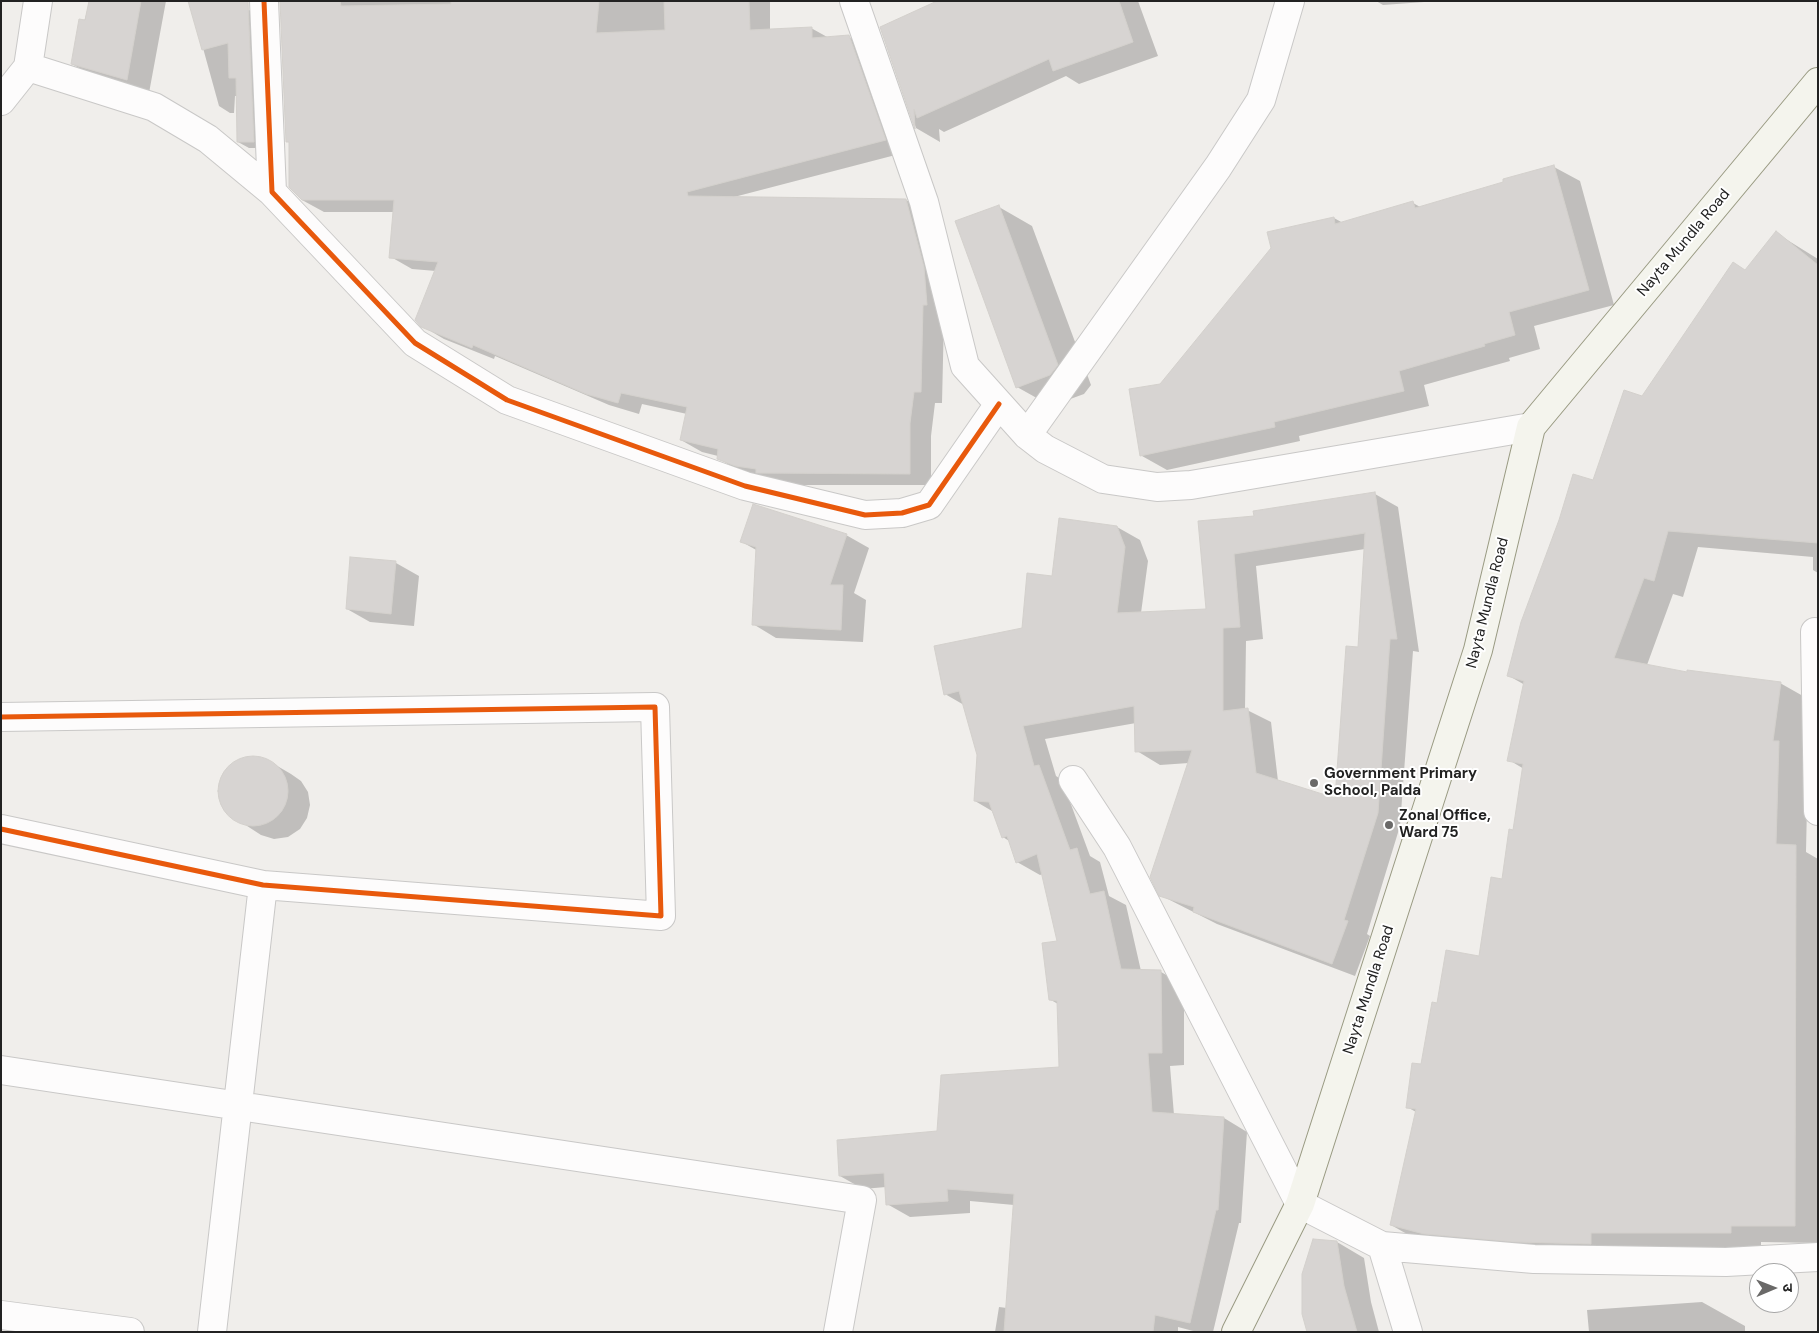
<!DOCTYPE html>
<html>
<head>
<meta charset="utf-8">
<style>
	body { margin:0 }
	#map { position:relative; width:1819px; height:1333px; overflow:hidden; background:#f0eeeb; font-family:"DM Sans","Noto Sans Devanagari",sans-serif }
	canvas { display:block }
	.frame { position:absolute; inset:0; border:2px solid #222; pointer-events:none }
	.north { position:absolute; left:1749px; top:1263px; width:50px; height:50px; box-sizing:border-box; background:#fff; border:1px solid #a7a7a7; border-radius:50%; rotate:89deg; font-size:14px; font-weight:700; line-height:20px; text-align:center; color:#222 }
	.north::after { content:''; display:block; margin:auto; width:18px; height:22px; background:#6a6968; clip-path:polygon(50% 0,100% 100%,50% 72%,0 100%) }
</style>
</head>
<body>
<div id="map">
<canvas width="1819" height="1333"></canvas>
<div class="frame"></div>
<div class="north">उ</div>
</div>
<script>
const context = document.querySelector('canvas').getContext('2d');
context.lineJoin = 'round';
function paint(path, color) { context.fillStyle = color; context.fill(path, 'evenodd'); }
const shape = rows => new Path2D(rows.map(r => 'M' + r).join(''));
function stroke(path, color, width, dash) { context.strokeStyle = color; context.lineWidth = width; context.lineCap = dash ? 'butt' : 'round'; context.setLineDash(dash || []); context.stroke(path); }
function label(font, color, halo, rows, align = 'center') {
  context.font = font + ' "DM Sans",sans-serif'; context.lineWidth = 4; context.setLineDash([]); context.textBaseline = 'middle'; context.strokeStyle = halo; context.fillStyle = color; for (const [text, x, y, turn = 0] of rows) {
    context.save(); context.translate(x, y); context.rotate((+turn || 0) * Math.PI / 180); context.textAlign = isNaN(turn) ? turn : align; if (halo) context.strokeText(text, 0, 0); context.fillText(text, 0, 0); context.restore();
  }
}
paint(shape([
	[90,1,166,1,149,93,95,77,72,64],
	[190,1,240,21,249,10,260,16,265,148,249,148,238,142,237,96,235,96,234,113,230,113,219,106],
	[281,1,770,1,770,30,811,28,829,38,849,37,871,49,907,152,734,197,906,200,928,213,944,317,942,403,935,403,931,436,931,485,783,485,739,471,718,458,718,456,702,452,681,440,687,414,642,404,639,414,609,405,495,356,494,359,444,339,422,326,436,271,412,269,391,257,394,212,324,212,302,200,290,143,287,141],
	[940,1,1138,1,1158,56,1079,84,1066,76,944,132,939,129,940,142,916,128,881,28],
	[1376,1,1438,1,1383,5],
	[1554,167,1580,181,1614,305,1534,326,1540,349,1509,358,1510,361,1424,385,1429,406,1299,436,1300,441,1167,470,1142,456,1130,390,1161,386,1334,218,1343,223,1413,203,1422,208],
	[999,207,1032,226,1091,385,1084,394,1051,406,1017,387],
	[1776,233,1818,259,1818,573,1813,570,1813,557,1698,547,1683,597,1673,594,1647,665,1688,673,1780,683,1810,700,1803,756,1808,759,1806,852,1818,859,1818,1243,1761,1242,1761,1250,1621,1249,1421,1242,1391,1225,1416,1112,1407,1107,1422,1066,1438,1005,1480,957,1503,880,1514,831,1524,769,1509,760,1525,685,1509,676,1594,482,1642,398],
	[1375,494,1398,507,1419,652,1413,651,1400,826,1367,934,1370,936,1355,976,1217,924,1160,895,1189,763,1160,765,1137,751,1136,723,1045,739,1056,776,1062,780,1090,856,1100,862,1109,896,1126,905,1141,971,1161,972,1184,985,1184,1065,1170,1066,1174,1115,1224,1118,1247,1132,1241,1223,1239,1223,1213,1332,1197,1332,1178,1327,1178,1332,995,1332,999,1307,1007,1308,1014,1205,970,1201,970,1213,910,1217,887,1204,886,1187,863,1189,840,1176,938,1132,1060,1068,1058,1004,1051,1000,1058,942,1043,874,1040,875,1017,862,1009,841,1003,837,992,811,975,801,978,755,964,705,945,694,1023,629,1053,578,1117,527,1140,540,1148,561,1141,613,1208,610,1200,523,1256,517],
	[1365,549,1359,649,1337,800,1278,781,1271,722,1245,709,1246,641,1263,639,1256,566],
	[846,535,869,548,854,593,866,600,863,642,776,638,753,624,758,551,742,542],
	[396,563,419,576,414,626,370,622,347,609],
	[254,757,267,760,291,774,301,781,308,792,310,805,307,818,300,829,288,837,274,839,261,835,227,813,220,801,219,788,222,776,231,765,242,759],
	[1337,1242,1364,1258,1371,1302,1379,1332,1309,1332],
	[1702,1302,1745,1326,1745,1332,1589,1332,1587,1310]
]), '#0003');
const building = shape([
	[89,1,141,1,127,80,71,64,79,19,85,20,89,1],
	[188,1,248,1,254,142,237,142,236,78,229,78,228,43,202,50,188,1],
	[280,1,340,1,341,6,451,4,451,1,599,1,596,33,665,30,664,1,749,1,750,30,812,27,812,38,849,35,886,140,687,192,688,196,906,199,924,267,927,305,923,305,921,392,914,392,910,423,910,474,756,473,756,469,735,466,717,459,718,449,680,440,687,407,621,393,618,403,586,394,473,345,472,348,421,327,415,320,438,262,389,258,394,200,302,200,289,187,289,142,286,142,280,1],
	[937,1,1119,1,1133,42,1053,71,1049,59,917,118,914,109,915,129,880,27,937,1],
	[1554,165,1589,290,1509,312,1515,335,1484,344,1485,346,1399,371,1404,391,1274,422,1275,427,1140,456,1129,389,1160,384,1271,248,1267,232,1334,217,1335,224,1413,201,1415,208,1503,182,1503,179,1554,165],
	[999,205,1058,365,1050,375,1016,388,955,221,999,205],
	[1776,231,1818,265,1818,543,1668,531,1654,581,1644,578,1614,658,1687,672,1687,670,1781,682,1773,741,1779,741,1776,844,1796,845,1795,1226,1731,1226,1731,1233,1591,1233,1591,1244,1513,1242,1424,1234,1390,1225,1416,1109,1406,1108,1412,1063,1421,1064,1432,1002,1437,1003,1446,950,1479,956,1491,877,1502,879,1509,829,1513,830,1523,764,1507,761,1524,681,1507,676,1521,622,1559,520,1573,474,1593,480,1624,390,1642,396,1733,262,1745,270,1776,231],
	[1375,492,1397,639,1390,639,1378,813,1344,920,1348,921,1332,964,1193,912,1194,907,1159,896,1150,877,1192,750,1135,752,1134,706,1023,726,1034,766,1039,765,1070,850,1077,848,1090,894,1104,891,1121,969,1161,970,1162,1053,1148,1053,1152,1112,1224,1117,1218,1210,1216,1210,1190,1323,1155,1315,1153,1332,1004,1332,1014,1194,947,1189,948,1201,886,1205,884,1173,839,1176,837,1140,937,1131,941,1075,1059,1067,1057,1001,1049,1000,1042,943,1057,941,1037,854,1016,863,1007,836,1002,838,989,802,974,801,977,755,959,691,944,695,934,646,1022,628,1027,573,1052,576,1059,518,1117,526,1125,547,1117,613,1206,609,1198,521,1254,516,1253,511,1375,492],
	[1365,533,1358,647,1346,646,1335,798,1256,773,1248,708,1223,711,1223,628,1240,627,1234,554,1365,533],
	[753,504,847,534,830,585,843,585,841,630,752,625,756,547,740,542,753,504],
	[350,557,396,561,391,614,346,609,350,557],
	'218 791a35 35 0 1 1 70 0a35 35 0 1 1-70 0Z',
	[1313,1239,1337,1241,1344,1286,1357,1332,1307,1332,1302,1314,1302,1274,1313,1239]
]);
paint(building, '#d7d4d2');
stroke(building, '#d3d0cc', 1);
const street = shape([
	[38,1,28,67,154,107,208,139,272,192],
	[264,1,272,192,415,343,507,400,745,486,865,515,902,513,929,505,999,404],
	[854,1,924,202,965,366,1027,435,1045,449,1103,479,1157,487,1191,485,1531,427],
	[1,101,28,67],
	[1027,435,1218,167,1261,100,1290,1],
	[1815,632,1818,811],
	[1,717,655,707,661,916,263,885,1,829],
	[1073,780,1117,847,1300,1204,1382,1246,1534,1259,1726,1262,1818,1257],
	[1,1070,862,1200,838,1332],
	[1382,1246,1408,1332],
	[1,1315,130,1332],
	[212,1332,263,885]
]);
const secondary = shape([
	[1236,1332,1300,1204,1478,650,1531,427,1818,82]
]);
stroke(street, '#c9c8c7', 30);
stroke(secondary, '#999a82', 30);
stroke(street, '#fdfcfc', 28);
stroke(secondary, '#f4f4ed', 28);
stroke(shape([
	[264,1,272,192,415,343,507,400,745,486,865,515,902,513,929,505,999,404],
	[1,717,655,707,661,916,263,885,1,829]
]), '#e8590c', 5);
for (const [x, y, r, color] of [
	[1314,783,5,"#6a6968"],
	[1389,825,5,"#6a6968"]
]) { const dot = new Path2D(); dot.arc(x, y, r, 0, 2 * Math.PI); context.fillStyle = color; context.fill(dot); stroke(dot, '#fff', 2); }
label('15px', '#222', '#fff', [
	["Nayta Mundla Road",1684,243,-50],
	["Nayta Mundla Road",1488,603,-76],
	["Nayta Mundla Road",1369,990,-72]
]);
label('bold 15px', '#222', '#fff', [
	["Government Primary",1324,774],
	["School, Palda",1324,791],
	["Zonal Office,",1399,816],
	["Ward 75",1399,833]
], 'left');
</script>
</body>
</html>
